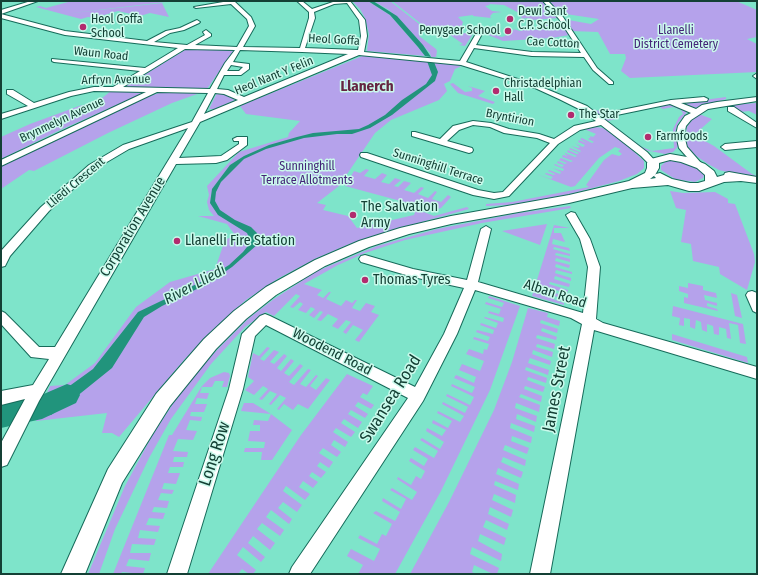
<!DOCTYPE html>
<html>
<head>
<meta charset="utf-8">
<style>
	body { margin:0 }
	#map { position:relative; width:758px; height:575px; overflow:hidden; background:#7ee4ca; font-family:"Fira Sans Condensed",sans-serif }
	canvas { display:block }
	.frame { position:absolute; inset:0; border:2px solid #144035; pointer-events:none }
</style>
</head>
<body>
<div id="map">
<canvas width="758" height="575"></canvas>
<div class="frame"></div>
</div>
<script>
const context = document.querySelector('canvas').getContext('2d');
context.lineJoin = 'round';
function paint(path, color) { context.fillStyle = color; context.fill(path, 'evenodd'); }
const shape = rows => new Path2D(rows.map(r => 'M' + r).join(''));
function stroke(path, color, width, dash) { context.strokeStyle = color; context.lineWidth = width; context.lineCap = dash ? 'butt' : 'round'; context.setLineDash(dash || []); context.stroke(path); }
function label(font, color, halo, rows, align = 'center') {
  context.font = font + ' "Fira Sans Condensed",sans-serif'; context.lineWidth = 3; context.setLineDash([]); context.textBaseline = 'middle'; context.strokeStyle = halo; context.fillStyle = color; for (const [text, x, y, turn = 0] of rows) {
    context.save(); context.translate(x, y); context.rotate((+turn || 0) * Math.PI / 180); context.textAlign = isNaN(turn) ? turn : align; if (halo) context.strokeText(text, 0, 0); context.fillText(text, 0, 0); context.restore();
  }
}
paint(shape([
	[72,1,165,2,64,14,162,3,169,17,150,13,140,16,118,11,94,18,88,17,81,19,36,7,40,6,46,8],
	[352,1,368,1,390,15,418,47,425,56,367,51,369,34,365,18,360,9],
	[373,1,390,1,423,27,420,28,425,29,419,36,436,49,437,51,436,57,431,57,430,53,389,10],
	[392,1,543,1,559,18,531,20,528,18,518,19,522,18,519,15,534,14,528,11,519,13,504,5,489,4,490,5,485,6,492,11,502,12,493,13,490,16,491,18,473,16,473,15,458,17,463,22,462,25,465,28,429,30],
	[549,1,738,1,736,1,757,10,757,37,747,39,757,44,757,72,630,78,621,71,626,58,625,54,610,54,598,32,571,31,563,19,591,24,599,19,559,13],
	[562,23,569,35,552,38,503,41,481,32,484,31,502,37,512,33,509,32,514,30,513,29,520,31,528,29,539,30,542,25,540,24],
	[474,32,465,46,459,45,463,44,450,35],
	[185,50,234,50,207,89,123,88],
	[365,55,464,65,455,69,450,81,444,84,447,91,439,100,391,120,375,133,339,186,317,203,326,205,323,210,348,216,357,228,414,215,416,209,434,216,467,207,469,209,389,231,352,243,317,258,279,278,246,300,217,326,184,360,119,437,112,433,102,433,107,413,36,421,50,386,65,385,95,363,136,307,170,282,215,269,225,240,235,235,227,224,198,216,214,216,209,210,207,202,209,195,207,186,239,152,288,137,289,133,300,121,246,114,240,106],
	[453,83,465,92,472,91,472,88,468,86,485,91,478,96,495,102,493,104,458,93,450,84],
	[111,91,144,93,58,131,1,159,1,137,30,124,79,106,97,102],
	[162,92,200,93,172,103,108,133,34,171,29,170,1,189,1,165,144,98],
	[217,93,222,93,235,100,215,109,209,109],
	[726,97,726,99,695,108,684,106,684,104,696,101],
	[757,103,757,115,749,111,740,112,730,105],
	[668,104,687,112,678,123,676,129,675,134,678,146,676,149,673,152,665,154,645,150,590,109,606,112,617,119,607,121,642,147,652,151,674,148,673,129,679,117,683,114,681,110,673,107,663,109,657,106],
	[699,114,712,119,694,135,714,146,752,174,757,176,740,175,719,170,708,164,686,149,685,139,687,127,693,118],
	[595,127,603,128,617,136,644,161,644,168,637,174,619,181,570,194,509,205,486,206,486,204,512,202,589,187,586,185,604,160,612,154,619,156,622,154,618,151,621,149,615,147,599,158,575,186,571,187,536,174,551,179,553,177,545,174,546,173,554,175,555,174,548,171,549,170,560,174,561,172,552,168,563,171,564,169,554,165,555,164,562,167,564,165,557,163,558,161,565,164,567,163,559,160,561,158,571,162,573,161,562,157,563,155,568,156,565,154,565,153,575,157,577,156,567,152,568,150,577,154,579,153,569,149,570,148,580,152,581,151,571,146,578,148,580,147,575,143,583,147,585,145,578,142,579,140,587,143,580,139,582,138,592,143,594,142,588,139,591,137,588,135,593,137,596,134,584,129],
	[666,161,678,161,698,168,704,175,703,178,695,182,675,179,661,170,661,166],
	[366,169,369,170,364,176,375,179,382,173,387,175,381,182,389,184,395,178,401,180,394,186,398,187,404,181,411,183,404,190,414,193,421,187,424,188,418,194,428,198,435,191,437,192,432,199,441,202,448,195,451,197,441,208,434,210,345,186,354,171,360,173],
	[670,191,683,193,715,192,728,199,728,203,735,204,754,254,755,262,747,290,720,274,719,267,693,261,691,244,681,242,686,210,676,208],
	[570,206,571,208,482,223,405,240,365,253,338,265,304,284,322,290,317,295,323,298,329,292,331,292,326,299,341,306,346,300,352,303,355,300,357,300,352,308,360,311,366,303,375,306,371,312,379,315,359,342,355,340,363,330,353,325,346,334,343,332,351,322,346,320,338,329,332,326,338,319,328,314,321,321,317,320,323,312,320,311,314,318,309,315,315,309,311,307,306,313,298,310,303,304,300,302,293,308,290,307,300,296,296,294,274,316,266,312,245,327,211,364,171,419,149,458,115,529,99,574,88,574,125,486,152,436,183,388,217,350,249,318,274,299,317,271,377,246,437,229,519,213],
	[547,224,540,245,502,231],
	[554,225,570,228,554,228,554,233,561,233,565,242,553,239,552,244,569,248,570,251,554,247,553,249,570,254,570,256,556,253,555,255,570,259,570,262,556,258,555,261,570,265,569,268,556,264,555,267,572,272,572,274,556,270,555,273,571,278,571,281,555,276,554,279,570,284,569,287,550,282,549,284,568,290,567,293,552,289,551,292,566,296,565,299,554,296,553,299,564,303,564,305,532,296],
	[688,283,703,286,703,290,716,293,717,298,704,295,705,300,717,303,717,306,707,303,707,306,717,309,718,311,684,303,684,297,688,298,688,294,679,291,679,286,688,288],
	[731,293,737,295,742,318,735,316],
	[489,296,520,306,490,390,441,491,395,574,358,574,363,565,347,556,351,549,374,561,380,549,358,538,360,535,377,544,382,534,386,536,392,524,373,513,376,511,395,521,400,512,382,501,383,498,401,509,406,499,390,490,392,488,412,500,417,492,397,479,398,477,411,485,416,476,421,479,425,471,409,461,411,458,424,466,428,459,413,450,415,447,434,458,438,451,420,440,422,438,440,449,444,442,426,431,427,428,442,436,446,430,432,423,433,420,448,428,452,421,437,413,438,411,460,422,464,416,442,404,443,402,465,413,468,407,446,396,447,394,470,405,474,397,451,386,452,384,472,393,475,387,454,378,456,375,474,383,476,377,459,370,462,364,480,371,484,361,466,354,469,349,483,354,484,349,487,350,489,344,473,339,474,337,488,341,490,337,476,332,477,330,493,334,494,330,480,325,481,323,496,328,498,323,484,318,485,317,503,322,504,318,488,313,489,311,499,314,501,309,485,304,486,302,502,307,504,303,488,298],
	[673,306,743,324,746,344,740,343,738,325,729,323,731,339,727,338,726,329,719,327,719,335,714,334,713,326,707,324,707,332,702,330,701,322,696,320,695,329,690,327,690,319,684,318,684,326,679,325,680,318,672,316],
	[528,308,548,313,547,317,560,321,559,326,541,320,540,323,558,329,557,333,542,328,541,331,557,337,556,340,537,335,536,338,555,344,554,349,537,344,536,347,553,352,552,357,533,350,532,354,551,361,550,365,530,358,528,363,549,370,548,375,526,367,525,370,547,378,546,383,528,377,527,380,545,387,543,392,525,386,524,389,542,396,541,402,521,394,519,397,540,405,539,412,516,403,515,408,537,416,536,422,517,414,516,419,535,426,534,432,511,423,510,428,532,437,531,443,512,436,511,441,529,448,527,454,505,445,503,450,526,460,525,466,503,457,501,462,523,472,521,478,498,468,496,474,519,484,518,490,495,481,494,485,516,495,515,503,494,494,492,500,513,510,511,517,490,507,488,514,509,524,507,530,486,520,483,527,506,538,504,545,480,534,478,541,502,554,501,561,472,547,470,554,499,568,497,574,493,574,474,565,472,572,476,574,410,574,449,502,494,410,512,362],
	[672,334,747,357,748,363,672,340],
	[267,347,270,348,260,359,264,361,274,350,279,352,270,362,274,364,284,354,287,356,277,368,281,371,291,359,294,361,284,373,289,376,300,364,303,366,289,382,294,385,308,369,311,370,300,384,306,387,316,375,318,376,310,386,316,390,326,378,330,380,308,409,298,404,293,410,284,404,279,410,277,409,286,398,280,395,271,405,269,404,277,394,270,391,262,400,259,399,268,389,263,386,254,395,245,390,254,381,248,377,253,353,259,356],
	[224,372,229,373,230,376,227,387,222,387,224,381,215,381,212,387,202,387,200,393,209,393,207,399,197,398,195,404,207,404,204,412,191,412,190,416,202,417,201,421,190,420,186,430,197,431,193,440,178,439,173,451,188,452,187,457,174,457,173,462,184,462,183,467,170,467,168,473,180,473,176,484,164,483,162,489,174,490,172,494,161,493,158,500,169,501,167,508,154,507,152,512,165,513,163,519,149,518,146,525,160,526,158,532,140,530,138,538,156,539,154,545,132,544,130,553,151,553,149,561,129,559,126,566,145,568,143,574,122,572,121,574,113,574,169,435,172,435,202,386,210,378],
	[347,374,373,386,367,395,363,393,360,397,374,405,371,409,358,402,355,406,368,414,365,418,351,410,348,414,362,422,358,428,344,419,341,423,355,432,351,437,336,428,333,432,348,442,345,447,334,440,331,445,341,452,337,457,323,448,319,453,333,462,329,468,320,462,317,466,326,472,321,478,312,472,309,476,318,482,313,488,303,481,299,487,310,494,305,500,286,486,283,491,302,505,297,512,283,502,278,508,292,519,289,524,271,510,266,517,284,530,280,536,262,523,257,529,275,543,270,550,253,536,248,543,265,557,261,562,243,547,237,555,256,570,253,574,249,574,242,569,238,574,208,574,301,435],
	[244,403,253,403,271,414,292,430,272,460,261,460,262,452,244,452,245,448,264,448,265,442,248,441,250,431,260,431,260,425,253,425,254,420,268,421,271,414,241,411]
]), '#b5a2eb');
paint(shape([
	[368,1,373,1,397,16,423,45,431,57,425,56,418,47,390,15],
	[427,61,434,62,438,72,435,81,392,115,370,128,352,134,337,134,304,138,266,149,244,159,221,182,216,192,215,201,220,210,235,220,251,227,257,233,259,240,258,244,232,267,207,284,162,306,144,317,112,368,71,401,51,415,38,416,48,394,64,390,93,369,138,312,205,280,229,265,243,252,251,242,247,233,218,215,210,203,212,189,230,165,244,156,269,145,297,137,313,133,359,129,368,125,385,115,402,100,426,84,432,75],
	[17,403,7,420,1,422,1,406]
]), '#21947c');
paint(shape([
	[67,384,76,387,80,395,76,403,42,419,1,428,1,404,39,396,67,384]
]), '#21947c');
const minor = shape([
	[31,1,38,1,1,14,1,10,31,1],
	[229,1,234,1,251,17,255,26,243,47,300,48,309,18,309,12,297,1,302,1,312,9,333,2,350,1,365,20,367,36,364,52,460,61,477,32,480,30,483,32,476,45,532,52,581,53,559,19,543,1,548,1,563,17,597,68,613,82,613,84,609,84,593,70,584,57,532,56,474,48,466,62,539,86,587,106,647,152,657,163,653,166,650,165,641,156,601,125,580,130,558,144,509,196,494,199,473,195,361,157,360,155,361,153,367,153,478,190,494,193,503,192,550,143,537,138,504,133,490,127,473,125,459,130,447,141,472,148,473,150,472,152,469,153,412,136,412,132,415,132,440,139,453,126,473,121,491,123,509,129,539,134,554,139,574,126,596,121,581,110,559,99,535,88,461,65,359,55,200,122,179,158,221,156,239,144,239,141,234,141,233,139,237,137,247,137,247,145,227,160,216,163,176,164,39,401,7,465,1,467,1,443,25,399,1,405,1,391,33,385,49,359,31,357,1,324,1,311,5,313,39,347,55,347,188,128,129,149,95,169,49,211,10,256,5,266,1,267,1,251,41,207,89,165,123,145,192,122,208,93,157,92,1,166,1,160,146,92,94,91,71,96,1,119,1,114,28,106,7,94,7,90,13,90,34,103,69,92,94,87,113,87,140,71,54,62,52,61,52,59,145,68,178,48,65,35,1,18,1,14,65,31,147,41,166,31,180,28,197,20,200,22,199,23,184,30,170,33,154,42,187,45,205,35,203,32,206,30,211,34,211,36,195,45,237,47,249,26,247,19,231,4,196,8,194,7,229,1],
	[347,3,359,20,361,36,358,50,305,48,315,18,314,12,334,4,347,3],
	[185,49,235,50,225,63,210,89,123,87,185,49],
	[240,50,302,52,348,54,244,97,228,90,217,89,224,75,241,75,249,69,249,64,233,62,240,50],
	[231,65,243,67,239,71,227,71,231,65],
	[215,93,224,94,238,100,204,114,215,93],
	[756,74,757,74,757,79,753,76,756,74],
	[704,97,708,99,707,101,681,103,696,109,702,105,717,102,757,97,757,101,708,109,691,120,686,126,684,135,687,147,701,163,697,166,694,165,679,148,676,135,678,126,685,116,691,113,670,104,612,116,608,114,612,112,671,100,704,97],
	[728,107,734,107,757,123,757,128,728,111,728,107],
	[757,141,757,147,725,150,721,147,725,144,757,141],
	[571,212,575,213,590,239,600,267,596,319,603,323,757,367,757,379,594,330,550,574,530,574,582,324,571,318,475,290,457,334,423,401,310,574,289,574,292,567,408,398,266,325,255,336,243,389,187,574,167,574,229,389,242,334,260,316,265,314,270,316,415,387,444,334,464,288,413,277,361,262,359,259,361,256,365,255,413,269,467,280,481,229,486,226,491,229,478,282,583,313,588,267,580,239,566,215,571,212],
	[752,291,757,293,757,313,753,311,746,295,748,292,752,291]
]);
const major = shape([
	[670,154,687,157,705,164,714,171,717,177,724,175,725,173,729,172,757,177,757,183,741,181,724,182,699,191,689,191,668,185,632,188,569,203,451,224,409,234,369,247,325,266,276,295,246,319,216,349,170,406,122,483,85,574,61,574,108,469,156,394,204,339,234,311,266,287,315,260,359,241,400,228,451,216,569,195,629,181,645,173,647,168,647,163,651,159,670,154],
	[670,160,681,162,697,168,705,175,705,181,698,183,690,183,672,179,660,173,656,174,654,176,656,178,650,179,655,175,659,168,659,163,670,160]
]);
stroke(minor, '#166b5a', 2);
stroke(major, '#166b5a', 2);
paint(minor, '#fff');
paint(major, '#fff');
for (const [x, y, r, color] of [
	[510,19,4,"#b22b6e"],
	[83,27,4,"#b22b6e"],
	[508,31,4,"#b22b6e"],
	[496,91,4,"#b22b6e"],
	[571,115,4,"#b22b6e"],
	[648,137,4,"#b22b6e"],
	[353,215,4,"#b22b6e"],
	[177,241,4,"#b22b6e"],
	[365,280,4,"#b22b6e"]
]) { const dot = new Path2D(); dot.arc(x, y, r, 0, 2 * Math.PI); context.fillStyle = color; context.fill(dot); stroke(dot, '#cbfaec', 1.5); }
label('12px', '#144035', '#cbfaec', [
	["Dewi Sant",518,12],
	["C.P. School",518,26],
	["Heol Goffa",91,20],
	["School",91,34],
	["Penygaer School",500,31,"right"],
	["Christadelphian",504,84],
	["Hall",504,98],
	["The Star",579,115],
	["Farmfoods",656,137]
], 'left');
label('12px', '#432477', '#cbfaec', [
	["Llanelli",676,31],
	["District Cemetery",676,45],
	["Sunninghill",307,167],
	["Terrace Allotments",307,181]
]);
label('12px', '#144035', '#cbfaec', [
	["Heol Goffa",334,40,3],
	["Cae Cotton",553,43,3],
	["Waun Road",101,54,6],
	["Heol Nant Y Felin",274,76,-22],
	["Arfryn Avenue",116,80,-1],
	["Bryntirion",510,118,11],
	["Brynmelyn Avenue",62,120,-25],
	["Sunninghill Terrace",438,167,18],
	["Lliedi Crescent",76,183,-40]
]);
label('14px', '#144035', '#cbfaec', [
	["The Salvation",361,207],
	["Army",361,223],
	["Llanelli Fire Station",185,241],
	["Thomas Tyres",373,280]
], 'left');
label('14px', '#144035', '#cbfaec', [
	["Corporation Avenue",133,227,-59],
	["Alban Road",555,294,18],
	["Woodend Road",332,352,27]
]);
label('bold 15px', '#652441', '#cbfaec', [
	["Llanerch",367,87]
]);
label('italic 15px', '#1b493e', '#cbfaec', [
	["River Lliedi",195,285,-28]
]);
label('17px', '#144035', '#cbfaec', [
	["James Street",557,389,-79],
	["Swansea Road",391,399,-58],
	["Long Row",215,454,-72]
]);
</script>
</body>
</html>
